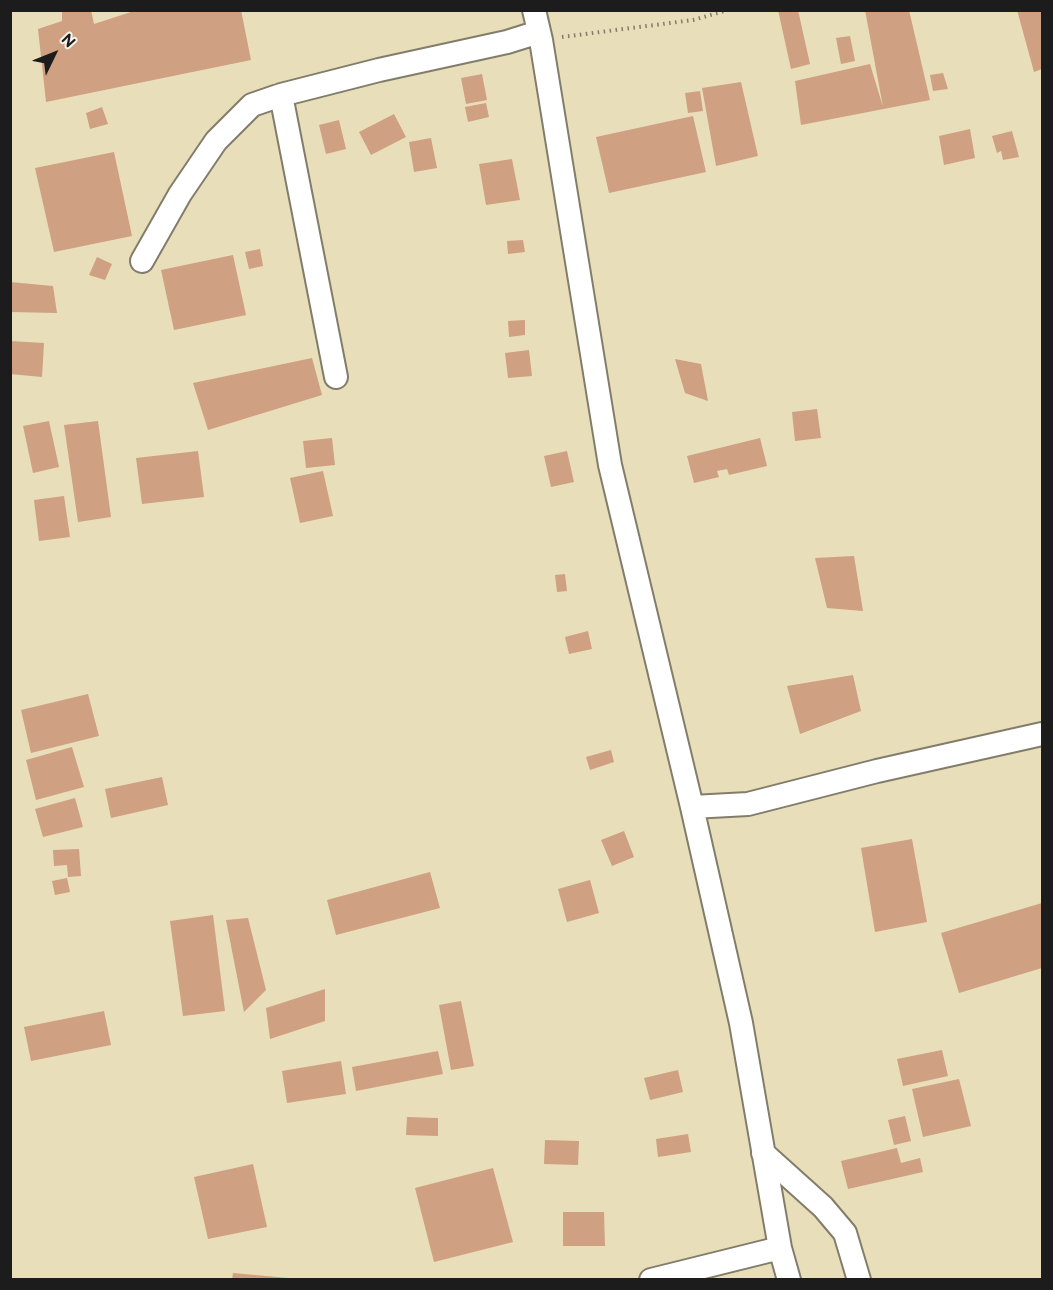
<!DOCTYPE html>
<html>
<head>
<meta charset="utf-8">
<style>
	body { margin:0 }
	#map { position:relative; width:1053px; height:1290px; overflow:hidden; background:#e9deba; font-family:"Balsamiq Sans",sans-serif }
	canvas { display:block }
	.frame { position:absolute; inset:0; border:12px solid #1c1c1c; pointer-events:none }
	.north { position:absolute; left:24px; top:24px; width:60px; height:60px; -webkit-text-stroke:4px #f7f3e8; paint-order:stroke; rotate:47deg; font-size:16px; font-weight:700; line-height:24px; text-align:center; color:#1c1c1c }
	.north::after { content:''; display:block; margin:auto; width:21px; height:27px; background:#1c1c1c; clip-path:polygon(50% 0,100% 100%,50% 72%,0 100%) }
</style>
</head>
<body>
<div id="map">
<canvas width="1053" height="1290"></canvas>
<div class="frame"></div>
<div class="north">N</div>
</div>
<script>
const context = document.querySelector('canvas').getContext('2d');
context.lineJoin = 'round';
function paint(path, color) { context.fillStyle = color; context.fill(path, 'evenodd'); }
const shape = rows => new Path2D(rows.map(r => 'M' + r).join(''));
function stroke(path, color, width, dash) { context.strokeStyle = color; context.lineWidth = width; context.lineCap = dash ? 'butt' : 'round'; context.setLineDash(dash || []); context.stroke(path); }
paint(shape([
	[62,10,91,10,94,24,137,10,241,10,251,60,46,102,38,29,62,21],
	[778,10,798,10,810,64,791,69],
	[865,10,909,10,930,100,801,125,795,81,870,64,883,107],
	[1017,10,1042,10,1042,69,1034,72],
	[850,36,855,61,841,64,836,38],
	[943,73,948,89,933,91,930,75],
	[482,74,487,100,466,104,461,78],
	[741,82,758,156,716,166,702,88],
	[700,91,703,111,688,113,685,93],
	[486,103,489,117,468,122,465,107],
	[102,107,108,124,90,129,86,113],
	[394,114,406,137,371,155,359,132],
	[693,116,706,172,609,193,596,137],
	[339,120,346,149,326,154,319,125],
	[970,129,975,158,944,165,939,136],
	[1012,131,1019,157,1003,160,1001,151,997,153,992,136],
	[431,138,437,168,414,172,409,142],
	[114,152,132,236,54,252,35,168],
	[512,159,520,200,486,205,479,164],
	[523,240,525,252,508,254,507,241],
	[260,249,263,266,249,269,245,252],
	[233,255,246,315,174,330,161,270],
	[97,257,112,264,105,280,89,275],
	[10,282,53,286,57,313,10,312],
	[525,320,525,335,509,337,508,321],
	[10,341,44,343,42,377,10,374],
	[529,350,532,376,508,378,505,353],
	[312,358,322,395,208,430,193,383],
	[675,359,701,364,708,401,685,393],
	[817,409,821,438,795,441,792,412],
	[49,421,59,467,33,473,23,426],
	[98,421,111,517,78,522,64,425],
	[332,438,335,465,306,468,303,441],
	[760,438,767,466,729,475,727,469,717,471,719,477,694,483,687,456],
	[198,451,204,497,142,504,136,458],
	[567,451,574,482,551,487,544,456],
	[323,471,333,516,300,523,290,478],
	[64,496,70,537,39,541,34,500],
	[854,556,863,611,827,608,815,558],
	[565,574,567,591,557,592,555,575],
	[588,631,592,649,569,654,565,637],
	[853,675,861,711,800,734,787,686],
	[88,694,99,736,31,753,21,710],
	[72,747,84,787,36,800,26,760],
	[611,750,614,762,590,770,586,757],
	[162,777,168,805,111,818,105,789],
	[75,798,83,827,43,837,35,809],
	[624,831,634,857,612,866,601,840],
	[912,839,927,922,875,932,861,848],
	[79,849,81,876,68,877,67,865,54,866,53,850],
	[430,872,440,908,336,935,327,900],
	[67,878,70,892,55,895,52,881],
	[590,880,599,913,567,922,558,889],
	[1042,903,1042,968,959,993,941,933],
	[213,915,225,1011,183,1016,170,921],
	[248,918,266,990,244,1012,226,920],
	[325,989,325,1021,270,1039,266,1008],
	[461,1001,474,1066,451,1070,439,1005],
	[104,1011,111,1045,31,1061,24,1027],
	[942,1050,948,1076,903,1086,897,1059],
	[438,1051,443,1074,356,1091,352,1067],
	[341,1061,346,1094,287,1103,282,1071],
	[678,1070,683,1092,650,1100,644,1078],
	[959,1079,971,1126,923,1137,912,1089],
	[905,1116,911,1141,894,1145,888,1120],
	[407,1117,438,1118,438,1136,406,1135],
	[688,1134,691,1152,658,1157,656,1139],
	[545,1140,579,1141,578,1165,544,1164],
	[897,1148,901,1163,920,1158,923,1172,848,1189,841,1161],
	[253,1164,267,1227,208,1239,194,1177],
	[493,1168,513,1242,434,1262,415,1188],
	[563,1212,604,1212,605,1246,563,1246],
	[233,1273,288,1278,288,1280,232,1280]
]), '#cfa081');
const minor = shape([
	[534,10,541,40,610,465,692,807,741,1023,780,1248,789,1280],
	[281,95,336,377],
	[142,261,180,194,216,141,252,105,281,95,379,70,507,42,539,32],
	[692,807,748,804,877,771,1042,734],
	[763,1153,823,1207,845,1233,859,1280],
	[651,1280,780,1248]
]);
stroke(minor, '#827d6b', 26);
stroke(shape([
	[562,37,693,20,728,10]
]), '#827d6b', 4, [1.5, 4.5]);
stroke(minor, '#fff', 22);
</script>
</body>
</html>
